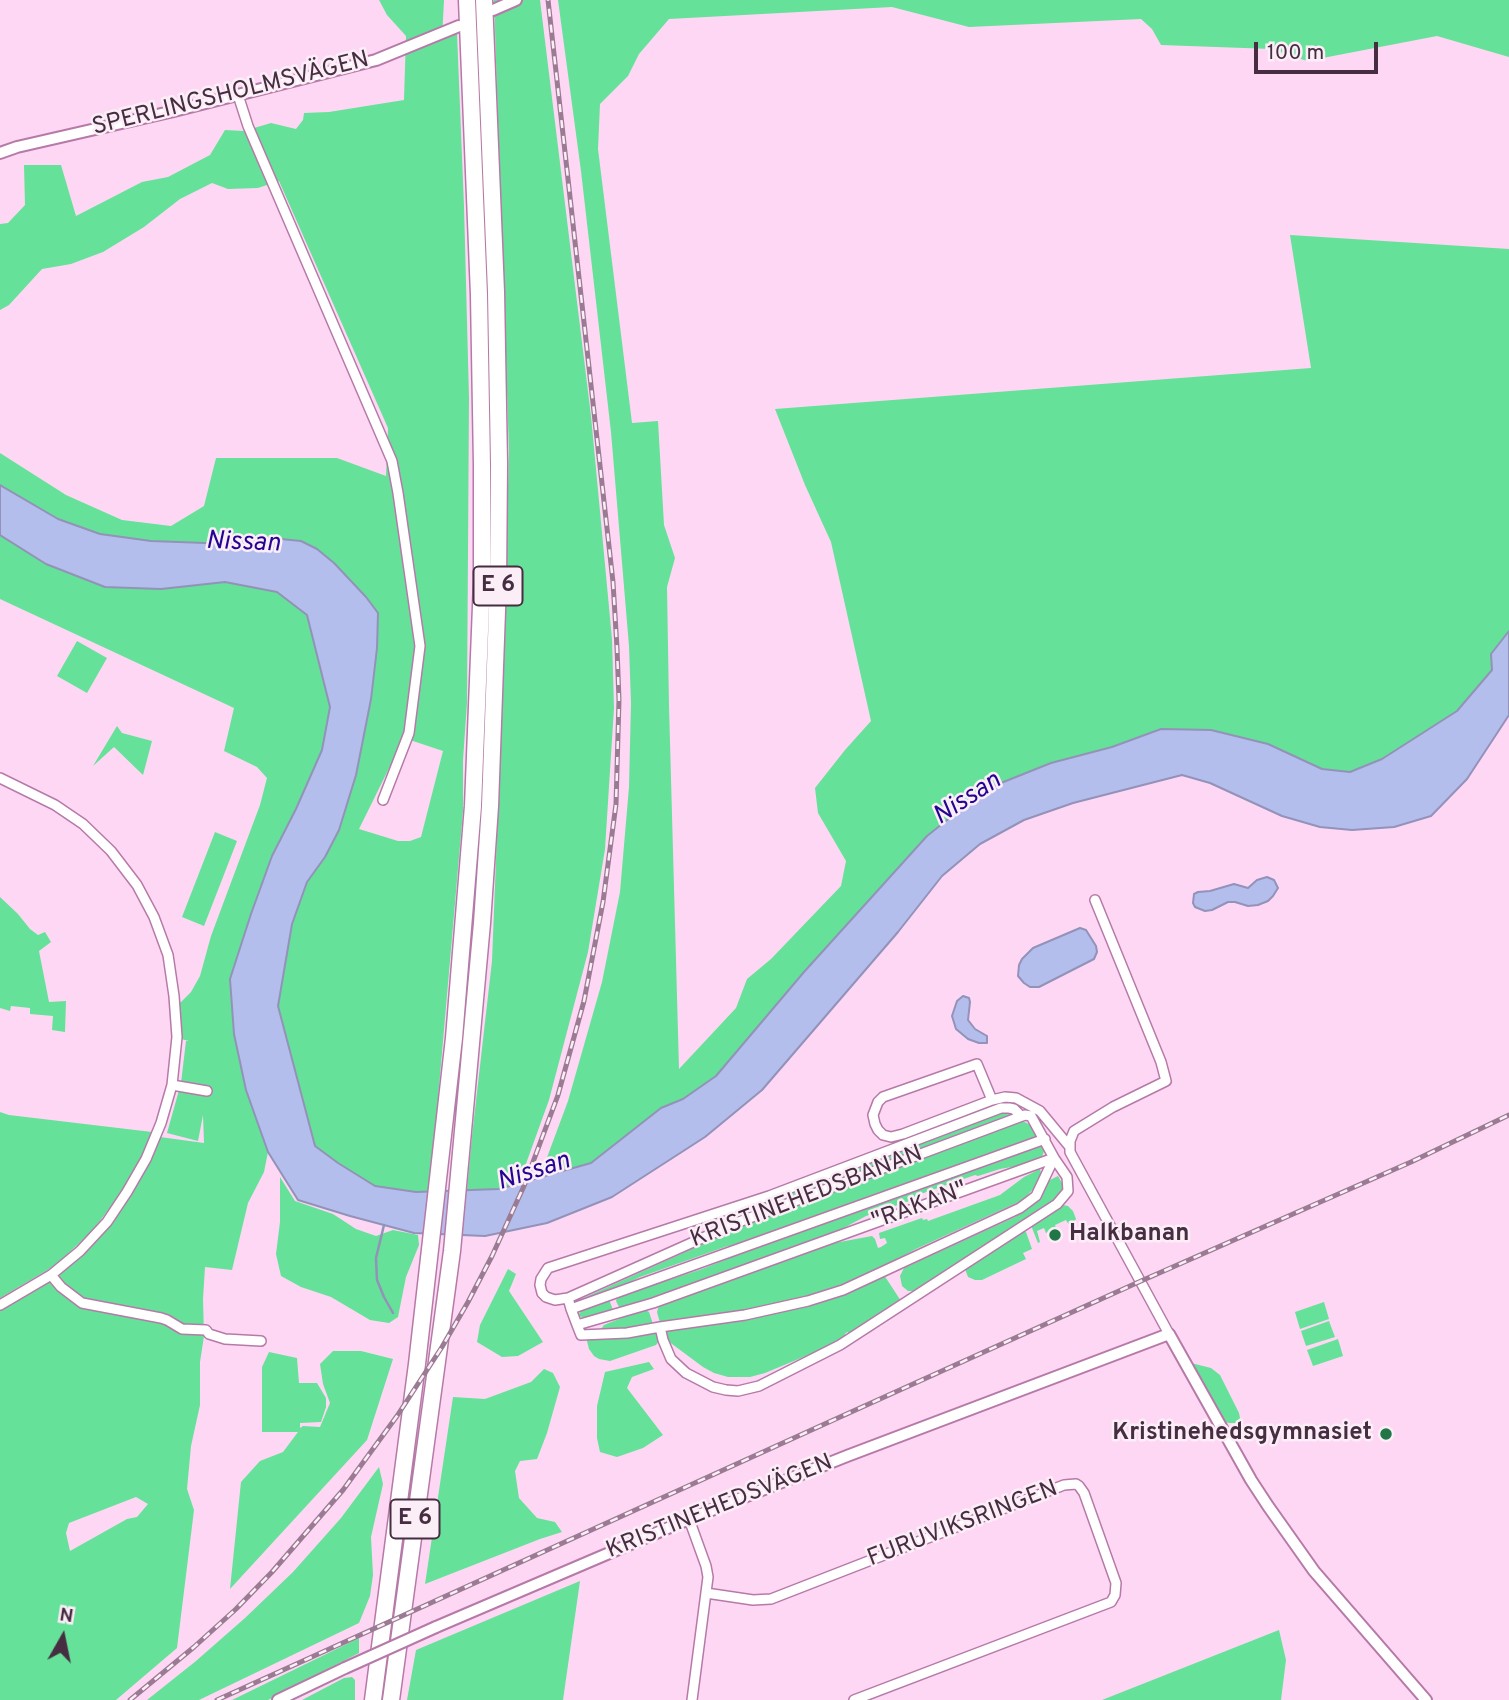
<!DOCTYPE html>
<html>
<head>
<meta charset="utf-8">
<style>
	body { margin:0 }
	#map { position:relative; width:1509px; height:1700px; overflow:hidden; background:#fed7f4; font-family:Overpass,sans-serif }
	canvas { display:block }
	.north { position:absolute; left:28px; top:1602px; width:70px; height:70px; -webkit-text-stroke:5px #fbeef7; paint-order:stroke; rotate:9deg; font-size:19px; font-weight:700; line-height:28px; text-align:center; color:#462d41 }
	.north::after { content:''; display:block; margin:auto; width:24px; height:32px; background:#462d41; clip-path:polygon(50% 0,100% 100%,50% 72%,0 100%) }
	.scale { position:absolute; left:1254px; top:42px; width:124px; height:32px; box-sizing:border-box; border:4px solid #462d41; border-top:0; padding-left:9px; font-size:21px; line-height:24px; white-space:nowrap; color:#462d41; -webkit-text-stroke:5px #fbeef7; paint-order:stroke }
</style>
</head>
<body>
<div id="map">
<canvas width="1509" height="1700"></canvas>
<div class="north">N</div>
<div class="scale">100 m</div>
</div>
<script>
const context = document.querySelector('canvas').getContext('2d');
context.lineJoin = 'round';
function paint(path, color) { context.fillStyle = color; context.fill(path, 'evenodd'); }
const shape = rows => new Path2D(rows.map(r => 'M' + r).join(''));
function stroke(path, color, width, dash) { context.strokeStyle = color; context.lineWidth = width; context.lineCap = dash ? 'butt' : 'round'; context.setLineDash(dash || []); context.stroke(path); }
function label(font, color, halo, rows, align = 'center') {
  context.font = font + ' Overpass,sans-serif'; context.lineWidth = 5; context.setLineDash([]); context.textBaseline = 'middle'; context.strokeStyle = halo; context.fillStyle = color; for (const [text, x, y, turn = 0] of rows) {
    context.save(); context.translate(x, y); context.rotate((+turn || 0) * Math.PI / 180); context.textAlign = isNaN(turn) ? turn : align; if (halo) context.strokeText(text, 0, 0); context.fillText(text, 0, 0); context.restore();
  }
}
paint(shape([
	[379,0,444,0,442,39,457,33,464,206,469,398,467,703,463,760,463,811,430,1191,416,1192,375,1186,338,1163,315,1146,278,1006,292,924,307,882,325,857,339,830,356,775,371,699,377,648,378,613,352,581,317,549,251,536,205,543,151,541,100,534,58,519,0,485,0,453,66,495,122,520,171,526,204,506,216,458,337,458,386,476,388,428,279,181,258,188,228,189,212,183,180,199,144,227,103,252,71,264,42,269,9,305,0,310,0,224,8,223,25,205,24,165,61,165,76,216,142,182,168,177,210,155,225,130,244,131,271,123,296,129,303,120,304,113,329,112,404,100,406,36,387,15],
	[404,738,443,751,421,837,410,841,398,841,359,829],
	[494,0,540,0,591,416,612,639,614,708,605,849,588,952,549,1100,519,1183,499,1189,467,1190,472,1136,492,961,502,708,509,451],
	[558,0,1509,0,1509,57,1437,36,1307,61,1272,49,1161,45,1152,29,1141,19,969,27,892,7,669,19,639,54,628,76,600,104,598,149,632,423,658,421,664,525,675,558,667,587,669,706,679,1069,736,1008,747,979,771,959,841,886,846,861,818,813,815,788,845,750,871,721,831,542,805,485,775,409,1311,368,1290,235,1509,249,1509,631,1491,654,1492,670,1457,711,1382,759,1350,772,1322,769,1268,744,1161,729,1112,747,804,972,716,1076,683,1099,661,1108,591,1163,539,1179,568,1101,602,982,620,892,629,787,631,703,629,646,611,432,581,171],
	[0,535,46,564,161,589,225,582,277,592,307,615,330,707,322,750,296,809,272,856,251,914,230,979,234,1034,246,1090,268,1152,264,1172,248,1203,232,1270,205,1267,203,1299,204,1336,200,1362,200,1405,191,1446,187,1489,194,1510,177,1648,116,1700,0,1700,0,1311,57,1277,86,1252,110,1226,131,1195,160,1137,204,1143,203,1115,198,1141,167,1133,181,1083,186,1041,189,1041,181,1039,180,1003,191,992,200,976,211,936,260,805,267,778,257,767,224,751,234,708,0,599],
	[136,1497,148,1504,137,1517,127,1519,70,1551,66,1533,69,1523],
	[77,641,107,658,87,693,57,676],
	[117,726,122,733,152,741,143,775,114,747,93,766],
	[215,832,237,841,204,926,182,917],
	[0,897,18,914,30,929,38,935,45,932,51,942,39,951,49,1002,66,1001,65,1032,52,1030,53,1016,30,1014,30,1008,11,1006,10,1011,0,1008],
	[0,1112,9,1115,152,1132,142,1157,126,1187,92,1231,56,1265,0,1298],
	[1004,1112,1012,1115,763,1209,760,1204,810,1184],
	[1021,1120,1034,1127,1038,1135,1035,1139,765,1237,725,1247,640,1277,610,1292,583,1301,577,1301,774,1212],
	[1038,1146,1044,1147,1044,1151,1042,1157,1034,1163,1000,1169,978,1176,975,1175,915,1196,915,1199,866,1216,825,1238,624,1309,620,1309,616,1301,617,1297,702,1269,785,1236],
	[1040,1169,1041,1173,1038,1184,1023,1200,916,1249,859,1280,834,1290,765,1309,660,1323,657,1312,659,1305,829,1244,872,1236,875,1239,878,1248,881,1247,887,1243,885,1238,880,1239,879,1233,922,1218,923,1220,927,1219,928,1221,1000,1195,1024,1177],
	[1058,1176,1062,1183,1062,1191,1060,1195,1055,1202,916,1291,908,1291,902,1286,900,1276,904,1268,1015,1217,1037,1199,1050,1180],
	[280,1177,295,1201,333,1214,356,1229,376,1236,393,1230,418,1235,419,1245,406,1277,398,1317,389,1323,370,1320,331,1297,301,1287,281,1276,276,1254,280,1222],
	[1063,1205,1068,1206,1073,1211,1076,1219,1074,1222,1069,1225,1066,1220,1055,1225,1056,1228,1046,1233,1044,1228,1037,1231,1040,1242,1038,1243,1032,1228,1032,1225],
	[1024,1231,1026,1232,1032,1249,1023,1253,1026,1259,982,1280,975,1280,968,1277,965,1269],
	[508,1269,516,1274,509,1291,543,1342,518,1356,502,1357,477,1342,480,1325],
	[884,1275,901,1301,851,1334,847,1332,845,1334,845,1337,825,1348,765,1373,750,1377,728,1377,714,1373,703,1367,668,1341,664,1332,668,1329,767,1315,799,1308,840,1294],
	[609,1299,614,1313,585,1319,578,1315,583,1309],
	[1324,1302,1329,1319,1300,1329,1295,1312],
	[644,1309,649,1312,653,1324,652,1325,614,1330,602,1331,601,1329,604,1325],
	[1329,1321,1335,1337,1306,1346,1301,1331],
	[655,1331,657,1332,659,1341,656,1345,610,1361,599,1359,594,1356,589,1349,587,1341,589,1337],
	[1338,1339,1343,1356,1313,1366,1307,1350],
	[333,1351,361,1351,393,1359,367,1440,230,1589,241,1482,260,1461,283,1452,298,1432,262,1432,262,1367,269,1352,297,1358,299,1383,317,1383,326,1398,326,1407,321,1422,300,1423,300,1428,303,1426,320,1427,330,1403,323,1384,320,1364],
	[649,1362,654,1369,632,1377,627,1388,663,1435,643,1448,617,1457,600,1452,597,1438,597,1406,605,1372],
	[1191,1363,1211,1368,1220,1375,1239,1413,1240,1418,1237,1423,1229,1423,1222,1421],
	[544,1369,553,1373,560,1387,547,1433,537,1459,520,1461,515,1471,519,1498,537,1518,555,1522,562,1532,540,1539,425,1584,453,1397,485,1399,531,1382],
	[379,1467,383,1484,371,1537,373,1575,370,1596,359,1623,199,1700,147,1700,196,1661,245,1618,293,1572,341,1518],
	[580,1581,563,1700,407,1700,416,1650],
	[1279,1630,1286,1660,1281,1700,1102,1700],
	[359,1638,359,1653,268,1700,232,1700],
	[352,1677,355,1680,355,1700,302,1700,344,1678]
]), '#65e199');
const water = shape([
	[0,485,58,519,100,534,151,541,205,543,251,536,301,541,317,549,334,563,366,597,378,613,377,648,371,699,356,775,339,830,325,857,307,882,292,924,278,1006,315,1146,338,1163,375,1186,416,1192,499,1189,591,1163,661,1108,683,1099,716,1076,804,972,927,836,986,789,1051,763,1112,747,1161,729,1211,730,1268,744,1322,769,1350,772,1382,759,1457,711,1492,670,1491,654,1509,631,1509,715,1467,779,1431,816,1394,827,1352,830,1320,827,1282,816,1210,783,1182,775,1073,803,1024,820,980,844,942,876,898,932,762,1090,705,1137,612,1197,547,1223,485,1236,414,1233,350,1216,298,1200,268,1152,246,1090,234,1034,230,979,251,914,272,856,296,809,322,750,330,707,307,615,277,592,225,582,161,589,105,587,46,564,0,535,0,485],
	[1267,877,1274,880,1278,888,1273,896,1268,901,1258,905,1248,906,1235,902,1228,902,1212,910,1205,911,1195,907,1193,903,1194,894,1198,892,1210,891,1234,884,1248,888,1257,880,1267,877],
	[1080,928,1086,930,1096,946,1097,952,1094,959,1039,987,1030,987,1024,983,1018,976,1019,965,1022,959,1033,948,1080,928],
	[963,996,969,998,970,1002,968,1020,975,1029,987,1036,987,1043,979,1043,968,1039,956,1029,952,1016,957,1001,963,996]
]);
paint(water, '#b4beec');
stroke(water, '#9392b9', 2);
stroke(shape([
	[384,1225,376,1258,377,1280,384,1297,393,1313]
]), '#9392b9', 2.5);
const minor = shape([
	[238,95,248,126,392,461,398,493,420,646,409,733,383,800],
	[0,778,55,805,83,824,111,851,137,885,154,917,168,955,174,996,177,1037,172,1085,161,1123,146,1159,127,1192,107,1222,80,1251,51,1275,0,1305],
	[1095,900,1161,1062,1166,1081,1113,1107,1074,1131,1070,1141,1070,1152,1169,1334],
	[172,1085,207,1091],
	[992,1100,977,1064,883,1097,878,1102,873,1115,875,1124,878,1130,883,1135,891,1137,903,1134,992,1100,1005,1097,1016,1098,1040,1111,1069,1146],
	[51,1275,61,1287,82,1303,161,1318,167,1320,182,1329,206,1330,209,1334,225,1339,261,1341],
	[568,1298,555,1300,546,1297,542,1293,540,1285,541,1279,548,1268,769,1196,1001,1108,1009,1108,1014,1109,1021,1116],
	[571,1309,1045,1139],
	[577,1325,653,1303,1054,1158,1031,1116,1025,1115,736,1223,568,1298,571,1309,577,1325,581,1335,627,1333,660,1327,745,1315,808,1301,843,1290,1020,1208,1036,1196,1054,1158,1067,1177,1068,1191,1057,1204,840,1345,759,1386,738,1391,726,1390,713,1387,686,1373,671,1359,663,1340,660,1327],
	[689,1519,706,1566,708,1577,692,1700],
	[706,1593,753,1600,771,1599,1064,1485,1076,1484,1079,1486,1084,1493,1116,1583,1115,1595,1111,1602,854,1700]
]);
const tertiary = shape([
	[493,10,516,0],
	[0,153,17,147,174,111,376,60,459,26],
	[436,1627,689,1519,847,1456,1169,1334,1251,1480,1268,1506,1314,1571,1426,1700],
	[278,1700,345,1668]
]);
const motorway = shape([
	[373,1700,417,1364,454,1038,473,806,482,581,482,466,479,295,467,0],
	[391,1700,452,1251,482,923,490,806,498,583,499,464,496,292,484,0]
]);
stroke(minor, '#b67aa8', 12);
stroke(tertiary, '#b67aa8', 14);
stroke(motorway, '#b67aa8', 19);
stroke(minor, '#fff', 9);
stroke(tertiary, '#fff', 10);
stroke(motorway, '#fff', 16);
const rail = shape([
	[130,1700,194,1647,236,1609,272,1572,343,1490,397,1416,442,1347,468,1302,492,1256,524,1186,558,1095,584,1001,603,902,616,804,619,700,617,648,613,582,548,0],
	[217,1700,829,1422,1141,1281,1411,1162,1509,1115]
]);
stroke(rail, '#9a7b93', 5);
stroke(rail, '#fbeef7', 2.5, [8]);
const tertiaryBridge = shape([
	[345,1668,436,1627]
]);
stroke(tertiaryBridge, '#b67aa8', 14, []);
stroke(tertiaryBridge, '#fff', 10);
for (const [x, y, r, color] of [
	[1055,1235,7,"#217648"],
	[1386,1434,7,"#217648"]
]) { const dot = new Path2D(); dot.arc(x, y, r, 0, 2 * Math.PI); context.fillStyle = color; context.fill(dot); stroke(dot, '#fbeef7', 2.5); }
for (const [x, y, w] of [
	[498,586,49],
	[415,1519,49]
]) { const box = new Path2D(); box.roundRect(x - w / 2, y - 19.5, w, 39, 5); context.fillStyle = '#fbeef7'; context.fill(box); stroke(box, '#462d41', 2); }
label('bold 23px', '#462d41', null, [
	["E 6",498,586],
	["E 6",415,1519]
]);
label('24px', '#462d41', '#fbeef7', [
	["SPERLINGSHOLMSVÄGEN",231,95,-14],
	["KRISTINEHEDSBANAN",807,1198,-21],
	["\"RAKAN\"",920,1207,-20],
	["KRISTINEHEDSVÄGEN",720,1508,-22],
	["FURUVIKSRINGEN",963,1525,-21]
]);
label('bold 24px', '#462d41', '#fbeef7', [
	["Halkbanan",1069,1235],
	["Kristinehedsgymnasiet",1372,1434,"right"]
], 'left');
label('italic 26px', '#240492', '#fbeef7', [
	["Nissan",243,544,2],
	["Nissan",968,800,-33],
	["Nissan",534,1173,-18]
]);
</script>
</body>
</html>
